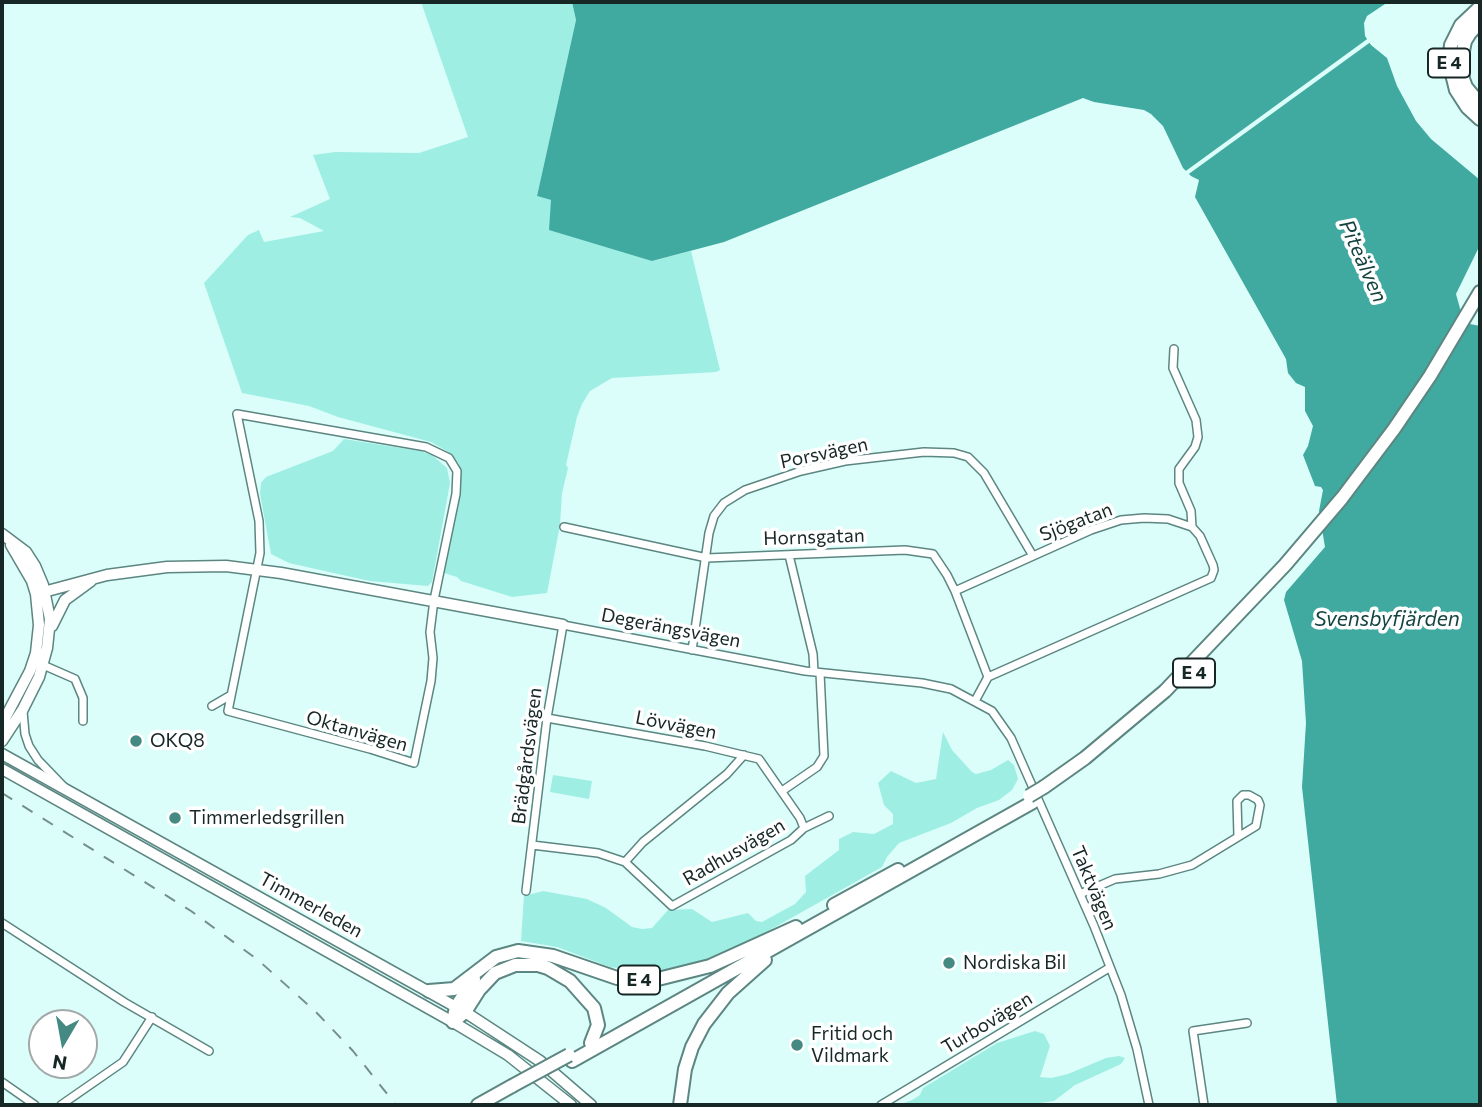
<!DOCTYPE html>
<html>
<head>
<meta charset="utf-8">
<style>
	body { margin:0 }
	#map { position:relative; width:1482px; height:1107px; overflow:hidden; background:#dbfefa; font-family:Commissioner,sans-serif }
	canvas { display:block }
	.frame { position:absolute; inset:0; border:4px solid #162725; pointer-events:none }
	.north { position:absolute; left:28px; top:1009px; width:70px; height:70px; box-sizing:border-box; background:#fff; border:2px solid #a2a9a8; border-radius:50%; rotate:190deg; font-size:19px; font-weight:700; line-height:28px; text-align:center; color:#162725 }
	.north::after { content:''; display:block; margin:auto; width:24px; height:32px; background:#448a83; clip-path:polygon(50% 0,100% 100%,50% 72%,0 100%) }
</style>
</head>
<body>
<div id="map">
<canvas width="1482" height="1107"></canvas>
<div class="frame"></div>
<div class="north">N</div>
</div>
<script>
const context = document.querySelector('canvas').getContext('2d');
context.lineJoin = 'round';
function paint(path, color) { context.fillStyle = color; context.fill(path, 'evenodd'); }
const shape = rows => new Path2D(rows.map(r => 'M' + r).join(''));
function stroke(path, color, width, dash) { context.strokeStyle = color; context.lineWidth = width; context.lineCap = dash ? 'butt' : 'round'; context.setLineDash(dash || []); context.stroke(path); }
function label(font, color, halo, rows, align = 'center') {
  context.font = font + ' Commissioner,sans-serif'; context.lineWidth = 7; context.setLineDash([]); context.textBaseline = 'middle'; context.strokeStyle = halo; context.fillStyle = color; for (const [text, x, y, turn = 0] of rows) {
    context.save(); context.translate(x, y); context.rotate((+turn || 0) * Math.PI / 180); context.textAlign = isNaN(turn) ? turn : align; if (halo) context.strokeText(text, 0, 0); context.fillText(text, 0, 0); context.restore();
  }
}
paint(shape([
	[421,2,572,2,576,20,537,196,551,200,652,261,691,251,720,370,716,372,612,378,590,391,582,404,577,417,566,465,568,468,562,493,560,525,547,593,512,597,461,581,457,577,444,573,461,485,459,464,450,453,431,442,338,417,309,406,242,393,204,283,248,235,259,230,264,242,324,231,300,218,290,217,330,199,313,155,335,152,419,153,468,137],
	[344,439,420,451,432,455,447,468,450,483,432,582,428,586,370,581,338,574,289,563,271,554,260,494,261,483,266,477,333,451],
	[943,732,952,750,972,772,976,774,991,770,1008,760,1014,765,1018,779,1012,790,999,800,977,808,951,823,899,843,887,857,882,867,745,944,721,955,688,964,664,970,640,971,610,967,557,947,521,941,524,896,543,891,587,899,606,908,632,927,642,929,652,928,668,910,692,909,712,922,748,913,756,921,762,922,795,904,806,892,805,876,839,850,839,839,853,832,874,834,893,824,893,814,884,805,878,783,891,771,916,783,936,779],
	[553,775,592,781,589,799,550,792],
	[1035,1031,1044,1034,1050,1046,1040,1077,1051,1078,1068,1074,1106,1058,1119,1056,1125,1058,1121,1064,1075,1085,1054,1101,1040,1103,1039,1105,899,1105,912,1100,920,1095,923,1088,997,1043]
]), '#9feee4');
paint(shape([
	[572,2,1388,2,1367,16,1364,23,1365,36,1371,45,1387,58,1397,86,1416,121,1431,139,1480,180,1480,245,1456,294,1461,312,1470,324,1480,326,1480,1105,1337,1105,1302,787,1306,723,1302,661,1284,600,1286,592,1325,547,1319,511,1323,490,1321,487,1315,486,1303,455,1308,446,1313,426,1305,411,1305,387,1296,383,1288,373,1286,359,1195,197,1199,180,1191,176,1183,168,1163,126,1151,114,1144,110,1094,102,1083,98,724,242,652,261,549,230,551,200,537,196,576,20]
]), '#40aaa0');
paint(shape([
	[1370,37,1372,41,1186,176,1183,173]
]), '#dbfefa');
const street = shape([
	[237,414,426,447,449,458,457,471,456,494,434,600,430,632,433,658,431,681,414,763,370,749,228,711,260,553,259,521,237,414],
	[564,527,707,558,905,550,933,554,947,575,955,591,988,677],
	[789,555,813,654,814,672],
	[955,591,1091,530,1121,520,1144,518,1168,519,1192,527,1191,511,1179,483,1179,469,1195,447,1198,437,1196,420,1173,368,1174,349],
	[692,650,709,533,714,516,724,503,745,490,801,471,845,461,924,452,954,453,968,457,984,473,1033,556],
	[43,665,75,679,83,698,83,721],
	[975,701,988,677,1211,578,1214,570,1213,565,1200,536,1192,527],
	[212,706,231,695],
	[23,711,25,734,29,746,38,760,64,787],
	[782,791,817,767,824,756,820,673],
	[804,828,829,816],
	[532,845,598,853,625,862,672,906,791,840,804,828,800,818,759,759,705,746,547,718],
	[625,862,643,842,727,774,744,755],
	[526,891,547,718,563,625,805,671,922,683,951,689,992,711,1011,738,1094,926,1121,995,1137,1049,1149,1105],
	[1080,894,1115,879,1159,874,1192,865,1256,826,1260,805,1258,800,1249,795,1243,795,1237,801,1238,836],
	[2,923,124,1002,209,1051],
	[2,1082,35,1105],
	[61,1105,123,1062,152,1017],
	[881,1105,1109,968],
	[1204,1105,1193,1031,1247,1023]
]);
const secondary = shape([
	[2,534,26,552,35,566,43,585,50,619,47,648,39,677,23,709,2,741],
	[36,594,107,575,167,567,226,566,281,573,563,625],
	[52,626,65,600,91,581],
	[2,724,30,671,36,653,39,625,36,594,32,581,11,545],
	[2,754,465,1012,540,1061,591,1105],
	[2,769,453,1022,508,1055,571,1105]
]);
const highway = shape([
	[1480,7,1461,25,1451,45,1449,62,1456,90,1467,107,1480,119],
	[1480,22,1470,33,1465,41,1461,61,1463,79,1466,87,1480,104],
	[1044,787,1085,758,1165,691,1285,565,1342,498,1394,429,1430,376,1480,292],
	[834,905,898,870],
	[429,991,454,989,496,957,518,951,553,956,617,978,654,980,710,966,796,927],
	[453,1022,465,1012,479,990,495,973,515,965,538,965,548,968,570,981,594,1008,598,1025,591,1043],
	[453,1022,456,1007,474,979],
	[572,1061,1033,802],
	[478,1105,512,1086],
	[680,1105,685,1069,692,1047,704,1024,728,993,765,960]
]);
stroke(street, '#5c8681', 10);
stroke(secondary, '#5c8681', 13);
stroke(highway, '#5c8681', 16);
stroke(street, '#fff', 7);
stroke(secondary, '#fff', 10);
stroke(highway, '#fff', 12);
stroke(shape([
	[2,793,191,911,258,960,315,1011,353,1051,396,1105]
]), '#748e8b', 2, [12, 12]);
const highwayBridge = shape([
	[1029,796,1044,787],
	[512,1086,569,1055]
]);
stroke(highwayBridge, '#5c8681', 16, []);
stroke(highwayBridge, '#fff', 12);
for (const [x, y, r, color] of [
	[136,741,7,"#448a83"],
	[175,818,7,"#448a83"],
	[949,963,7,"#448a83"],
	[797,1045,7,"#448a83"]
]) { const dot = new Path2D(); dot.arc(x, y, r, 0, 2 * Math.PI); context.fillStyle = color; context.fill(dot); stroke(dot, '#fff', 2.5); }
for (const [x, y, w] of [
	[1449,63,42],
	[1194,673,42],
	[639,980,42]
]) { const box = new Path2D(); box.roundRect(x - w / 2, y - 14.5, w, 29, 5); context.fillStyle = '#fff'; context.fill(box); stroke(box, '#162725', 2); }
label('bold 18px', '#162725', null, [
	["E 4",1449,63],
	["E 4",1194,673],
	["E 4",639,980]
]);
label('19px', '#162725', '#fff', [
	["Porsvägen",824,453,-12],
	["Sjögatan",1076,522,-21],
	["Hornsgatan",814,537,-2],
	["Degerängsvägen",671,628,11],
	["Lövvägen",676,725,11],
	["Oktanvägen",357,731,16],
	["Brädgårdsvägen",527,756,-83],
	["Radhusvägen",734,852,-30],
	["Taktvägen",1094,888,67],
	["Timmerleden",311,905,29],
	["Turbovägen",987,1023,-31]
]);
label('19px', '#162725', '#fff', [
	["OKQ8",150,741],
	["Timmerledsgrillen",189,818],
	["Nordiska Bil",963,963],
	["Fritid och",811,1034],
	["Vildmark",811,1056]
], 'left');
label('italic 21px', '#154440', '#fff', [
	["Piteälven",1363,261,66],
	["Svensbyfjärden",1387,619]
]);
</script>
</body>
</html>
